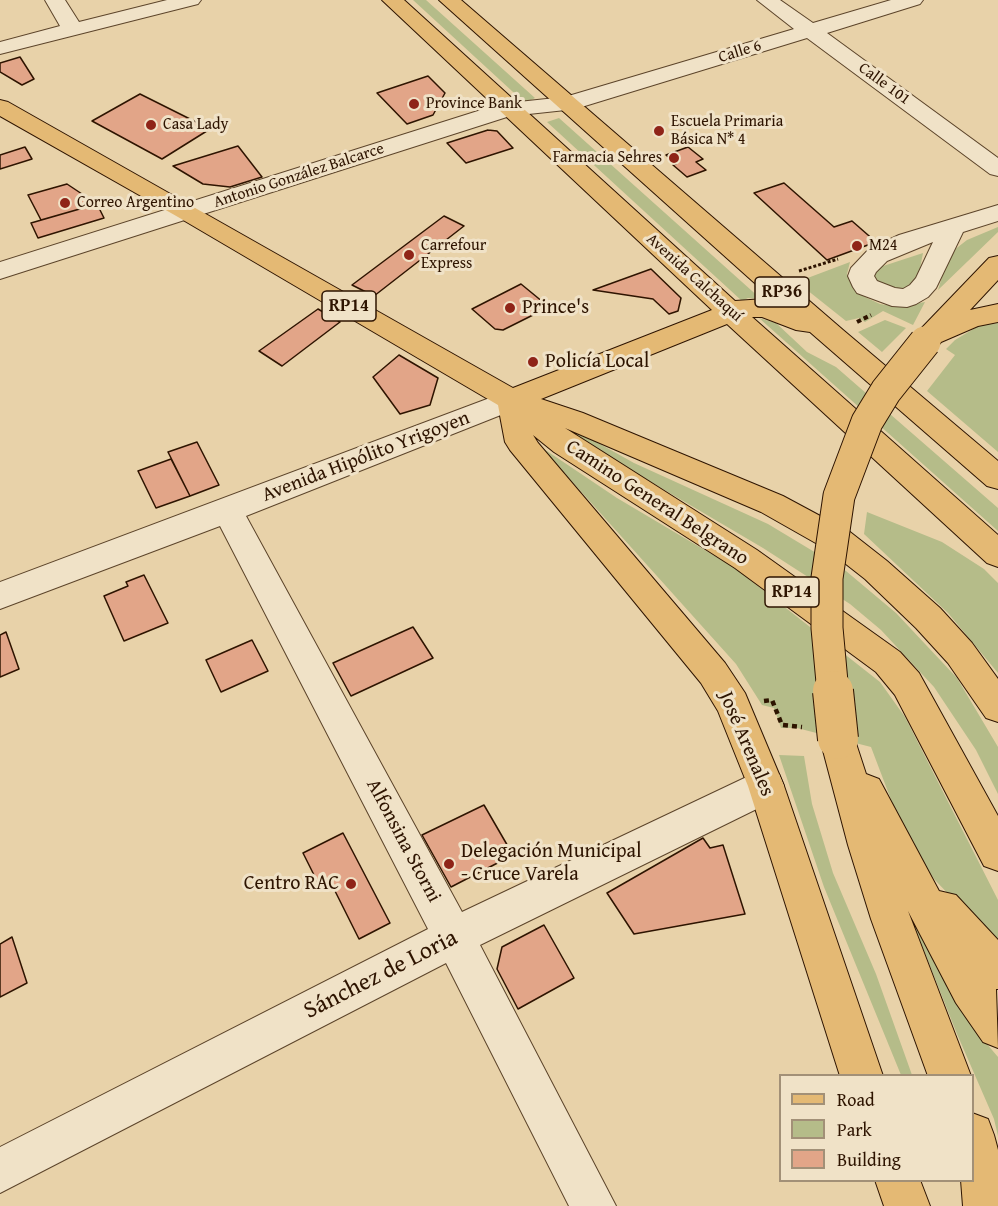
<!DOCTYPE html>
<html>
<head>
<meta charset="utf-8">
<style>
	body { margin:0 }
	#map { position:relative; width:998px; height:1206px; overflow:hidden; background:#e8d2a9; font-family:"Gentium Book Plus",serif }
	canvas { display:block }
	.legend { position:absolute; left:779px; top:1074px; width:195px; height:108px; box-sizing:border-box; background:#f0e2c7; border:2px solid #a29077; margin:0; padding:8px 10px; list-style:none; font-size:18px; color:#2e1400 }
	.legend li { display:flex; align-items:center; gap:12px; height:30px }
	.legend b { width:30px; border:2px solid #a29077 }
</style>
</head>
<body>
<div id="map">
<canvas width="998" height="1206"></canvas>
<ul class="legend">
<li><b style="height:8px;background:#e4b974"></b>Road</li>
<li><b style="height:16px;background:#b5bc89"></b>Park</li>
<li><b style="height:16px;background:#e2a588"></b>Building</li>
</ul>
</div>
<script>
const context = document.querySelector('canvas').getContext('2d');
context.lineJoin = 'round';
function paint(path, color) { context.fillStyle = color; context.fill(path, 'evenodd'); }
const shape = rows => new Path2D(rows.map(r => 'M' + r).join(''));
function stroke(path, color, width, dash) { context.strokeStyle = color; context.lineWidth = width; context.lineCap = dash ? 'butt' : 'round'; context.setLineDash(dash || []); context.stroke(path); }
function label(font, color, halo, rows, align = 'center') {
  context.font = font + ' "Gentium Book Plus",serif'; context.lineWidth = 6; context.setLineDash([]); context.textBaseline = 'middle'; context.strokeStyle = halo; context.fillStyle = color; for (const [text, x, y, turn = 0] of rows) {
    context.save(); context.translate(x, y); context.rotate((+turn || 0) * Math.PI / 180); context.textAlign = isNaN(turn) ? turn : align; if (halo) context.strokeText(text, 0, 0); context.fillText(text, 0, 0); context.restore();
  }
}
paint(shape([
	[413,0,426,0,535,98,525,103],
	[559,118,761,299,748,298,742,301,547,122],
	[998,227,998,232,938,290,949,254,967,240],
	[923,253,917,284,906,291,892,293,873,279,871,270],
	[850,262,847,274,853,286,865,297,880,304,898,307,925,302,913,325,883,311,865,322,859,318,846,321,797,282],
	[759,318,776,323,807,352,836,367,998,508,998,531],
	[885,320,906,328,882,352,858,332],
	[998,323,998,452,927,391,955,355,946,349,955,340,980,325],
	[564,424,634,463,768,524,846,571,896,613,957,678,998,747,998,794,976,750,934,687,881,630,850,604,763,548,566,432],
	[541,447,617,498,735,568,880,682,905,717,998,900,998,946,934,879,901,826,871,747,797,728,781,728,774,708,762,705,736,664],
	[867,512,942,542,984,569,998,583,998,673,948,613,864,534],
	[779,755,804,756,812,804,833,873,876,974,912,1075,901,1075,824,887],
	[897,883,981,1037,998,1057,998,1136,994,1119,957,1034]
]), '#b5bc89');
const building = shape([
	[20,57,34,79,22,85,0,72,0,63,20,57],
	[428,76,445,93,433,115,407,124,377,93,428,76],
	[140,94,210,129,162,159,92,121,140,94],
	[488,130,497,131,513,148,466,163,447,143,488,130],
	[238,146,262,177,230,187,203,184,173,166,238,146],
	[25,147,32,159,0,169,0,155,25,147],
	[688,147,703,159,696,162,706,170,687,177,673,165,676,164,666,155,688,147],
	[784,183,834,227,852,221,876,242,827,260,754,193,784,183],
	[67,184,97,204,41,220,28,195,67,184],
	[97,204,104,218,38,238,31,223,97,204],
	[444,216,464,226,374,296,352,285,444,216],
	[651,269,681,298,678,311,669,314,653,299,593,290,651,269],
	[521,284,549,307,503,330,495,329,472,309,521,284],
	[318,309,340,322,282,366,259,351,318,309],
	[399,355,438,378,430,405,400,414,373,377,399,355],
	[197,442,219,485,190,496,168,452,197,442],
	[171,459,190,496,156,508,138,471,171,459],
	[144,575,168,623,124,641,104,596,128,586,126,582,144,575],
	[413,627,433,658,351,696,333,663,413,627],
	[6,632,19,669,0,677,0,635,6,632],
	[252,640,268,671,221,692,206,660,252,640],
	[484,805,513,855,451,887,422,835,484,805],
	[343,833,390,923,359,939,330,881,320,887,303,853,343,833],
	[703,838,710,848,723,845,745,914,634,934,607,893,703,838],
	[544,925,574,978,518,1009,497,969,502,947,544,925],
	[12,937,27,983,0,997,0,944,12,937]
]);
paint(building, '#e2a588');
stroke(building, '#2e1400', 1.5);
const minor = shape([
	[45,0,65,0,79,22,167,0,201,0,198,4,0,54,0,42,60,26,45,0],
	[757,0,780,0,813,23,891,0,923,0,920,4,827,33,998,158,998,176,990,174,807,38,575,109,510,116,0,279,0,262,500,104,565,97,794,29,757,0],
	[998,205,998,221,963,232,936,288,928,297,916,304,907,307,892,306,857,293,853,287,848,276,851,268,869,249,899,235,998,205],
	[933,242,916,278,910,285,903,289,895,288,877,281,874,276,876,272,887,261,933,242],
	[511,390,521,393,525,400,521,407,246,516,462,912,753,774,766,769,779,774,784,786,779,798,480,945,616,1206,569,1206,446,963,0,1193,0,1147,428,929,220,526,0,609,0,582,511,390]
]);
const major = shape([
	[382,0,404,0,735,301,765,299,777,303,439,0,461,0,843,330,998,461,998,489,987,486,810,332,796,330,762,317,752,317,998,535,998,567,987,563,727,324,541,399,583,413,783,496,850,532,887,561,940,608,972,643,998,679,998,722,986,718,948,663,916,628,865,579,828,550,761,512,565,428,757,550,900,652,919,673,998,816,998,871,984,866,895,695,876,672,735,568,554,452,533,435,538,443,725,663,745,693,784,786,883,1076,840,1076,748,786,718,711,701,683,510,450,505,442,498,405,178,217,0,116,0,100,8,102,513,388,712,310,382,0],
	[998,256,998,280,970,310,998,304,998,322,978,326,941,342,935,349,925,351,915,349,911,342,915,335,989,258,998,256],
	[838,723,851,728,866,774,879,779,939,891,956,895,998,940,998,989,996,989,998,1048,983,1042,956,1003,908,911,971,1076,928,1076,871,919,848,845,820,739,825,728,838,723],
	[972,1113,988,1119,994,1135,998,1150,998,1206,963,1206,961,1180,972,1180,972,1113],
	[875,1180,920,1180,930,1206,884,1206,875,1180]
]);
stroke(minor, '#5c442a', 2);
stroke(major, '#2e1400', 2);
stroke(shape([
	[799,271,838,259]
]), '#2e1400', 3, [3, 2]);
stroke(shape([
	[857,322,871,315]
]), '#2e1400', 4, [4.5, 3]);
stroke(shape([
	[764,701,772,700,782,725,802,727]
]), '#2e1400', 4.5, [5, 4]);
paint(minor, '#f0e2c7');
paint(major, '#e4b974');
const majorBridgeFar1 = shape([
	[833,693,827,628,827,578,839,496,867,422,886,391,925,342]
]);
const majorBridge = shape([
	[833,691,838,739]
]);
stroke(majorBridgeFar1, '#2e1400', 33, []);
stroke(majorBridge, '#2e1400', 42, []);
stroke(majorBridgeFar1, '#e4b974', 31);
stroke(majorBridge, '#e4b974', 40);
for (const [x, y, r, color] of [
	[414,104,6,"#8f2418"],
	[151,125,6,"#8f2418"],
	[659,131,6,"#8f2418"],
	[674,158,6,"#8f2418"],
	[65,203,6,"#8f2418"],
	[857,246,6,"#8f2418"],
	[409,255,6,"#8f2418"],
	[510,308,6,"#8f2418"],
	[533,362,6,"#8f2418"],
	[449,864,6,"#8f2418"],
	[351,884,6,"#8f2418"]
]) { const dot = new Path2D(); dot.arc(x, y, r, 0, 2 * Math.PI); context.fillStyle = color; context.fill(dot); stroke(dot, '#f0e2c7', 2); }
label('16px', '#2e1400', '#f0e2c7', [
	["Calle 6",740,52,-17],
	["Calle 101",884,84,36],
	["Antonio González Balcarce",299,176,-18],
	["Avenida Calchaquí",694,278,42]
]);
label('16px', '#2e1400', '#f0e2c7', [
	["Province Bank",426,104],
	["Escuela Primaria",671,122],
	["Básica N* 4",671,140],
	["Casa Lady",163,125],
	["Farmacia Sehres",662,158,"right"],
	["Correo Argentino",77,203],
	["Carrefour",421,246],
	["Express",421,264],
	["M24",869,246]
], 'left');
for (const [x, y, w] of [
	[782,292,54],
	[349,306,54],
	[792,592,54]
]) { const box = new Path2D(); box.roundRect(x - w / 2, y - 15, w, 30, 4.5); context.fillStyle = '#f0e2c7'; context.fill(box); stroke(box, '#2e1400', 1.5); }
label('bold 18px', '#2e1400', null, [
	["RP36",782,292],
	["RP14",349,306],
	["RP14",792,592]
]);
label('20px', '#2e1400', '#f0e2c7', [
	["Prince's",522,308],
	["Policía Local",545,362],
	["Delegación Municipal",461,852],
	["- Cruce Varela",461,875],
	["Centro RAC",339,884,"right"]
], 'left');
label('20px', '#2e1400', '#f0e2c7', [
	["Avenida Hipólito Yrigoyen",366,457,-21],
	["Camino General Belgrano",657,503,33],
	["José Arenales",746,744,67],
	["Alfonsina Storni",403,841,62]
]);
label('24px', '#2e1400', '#f0e2c7', [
	["Sánchez de Loria",381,975,-27]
]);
</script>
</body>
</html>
